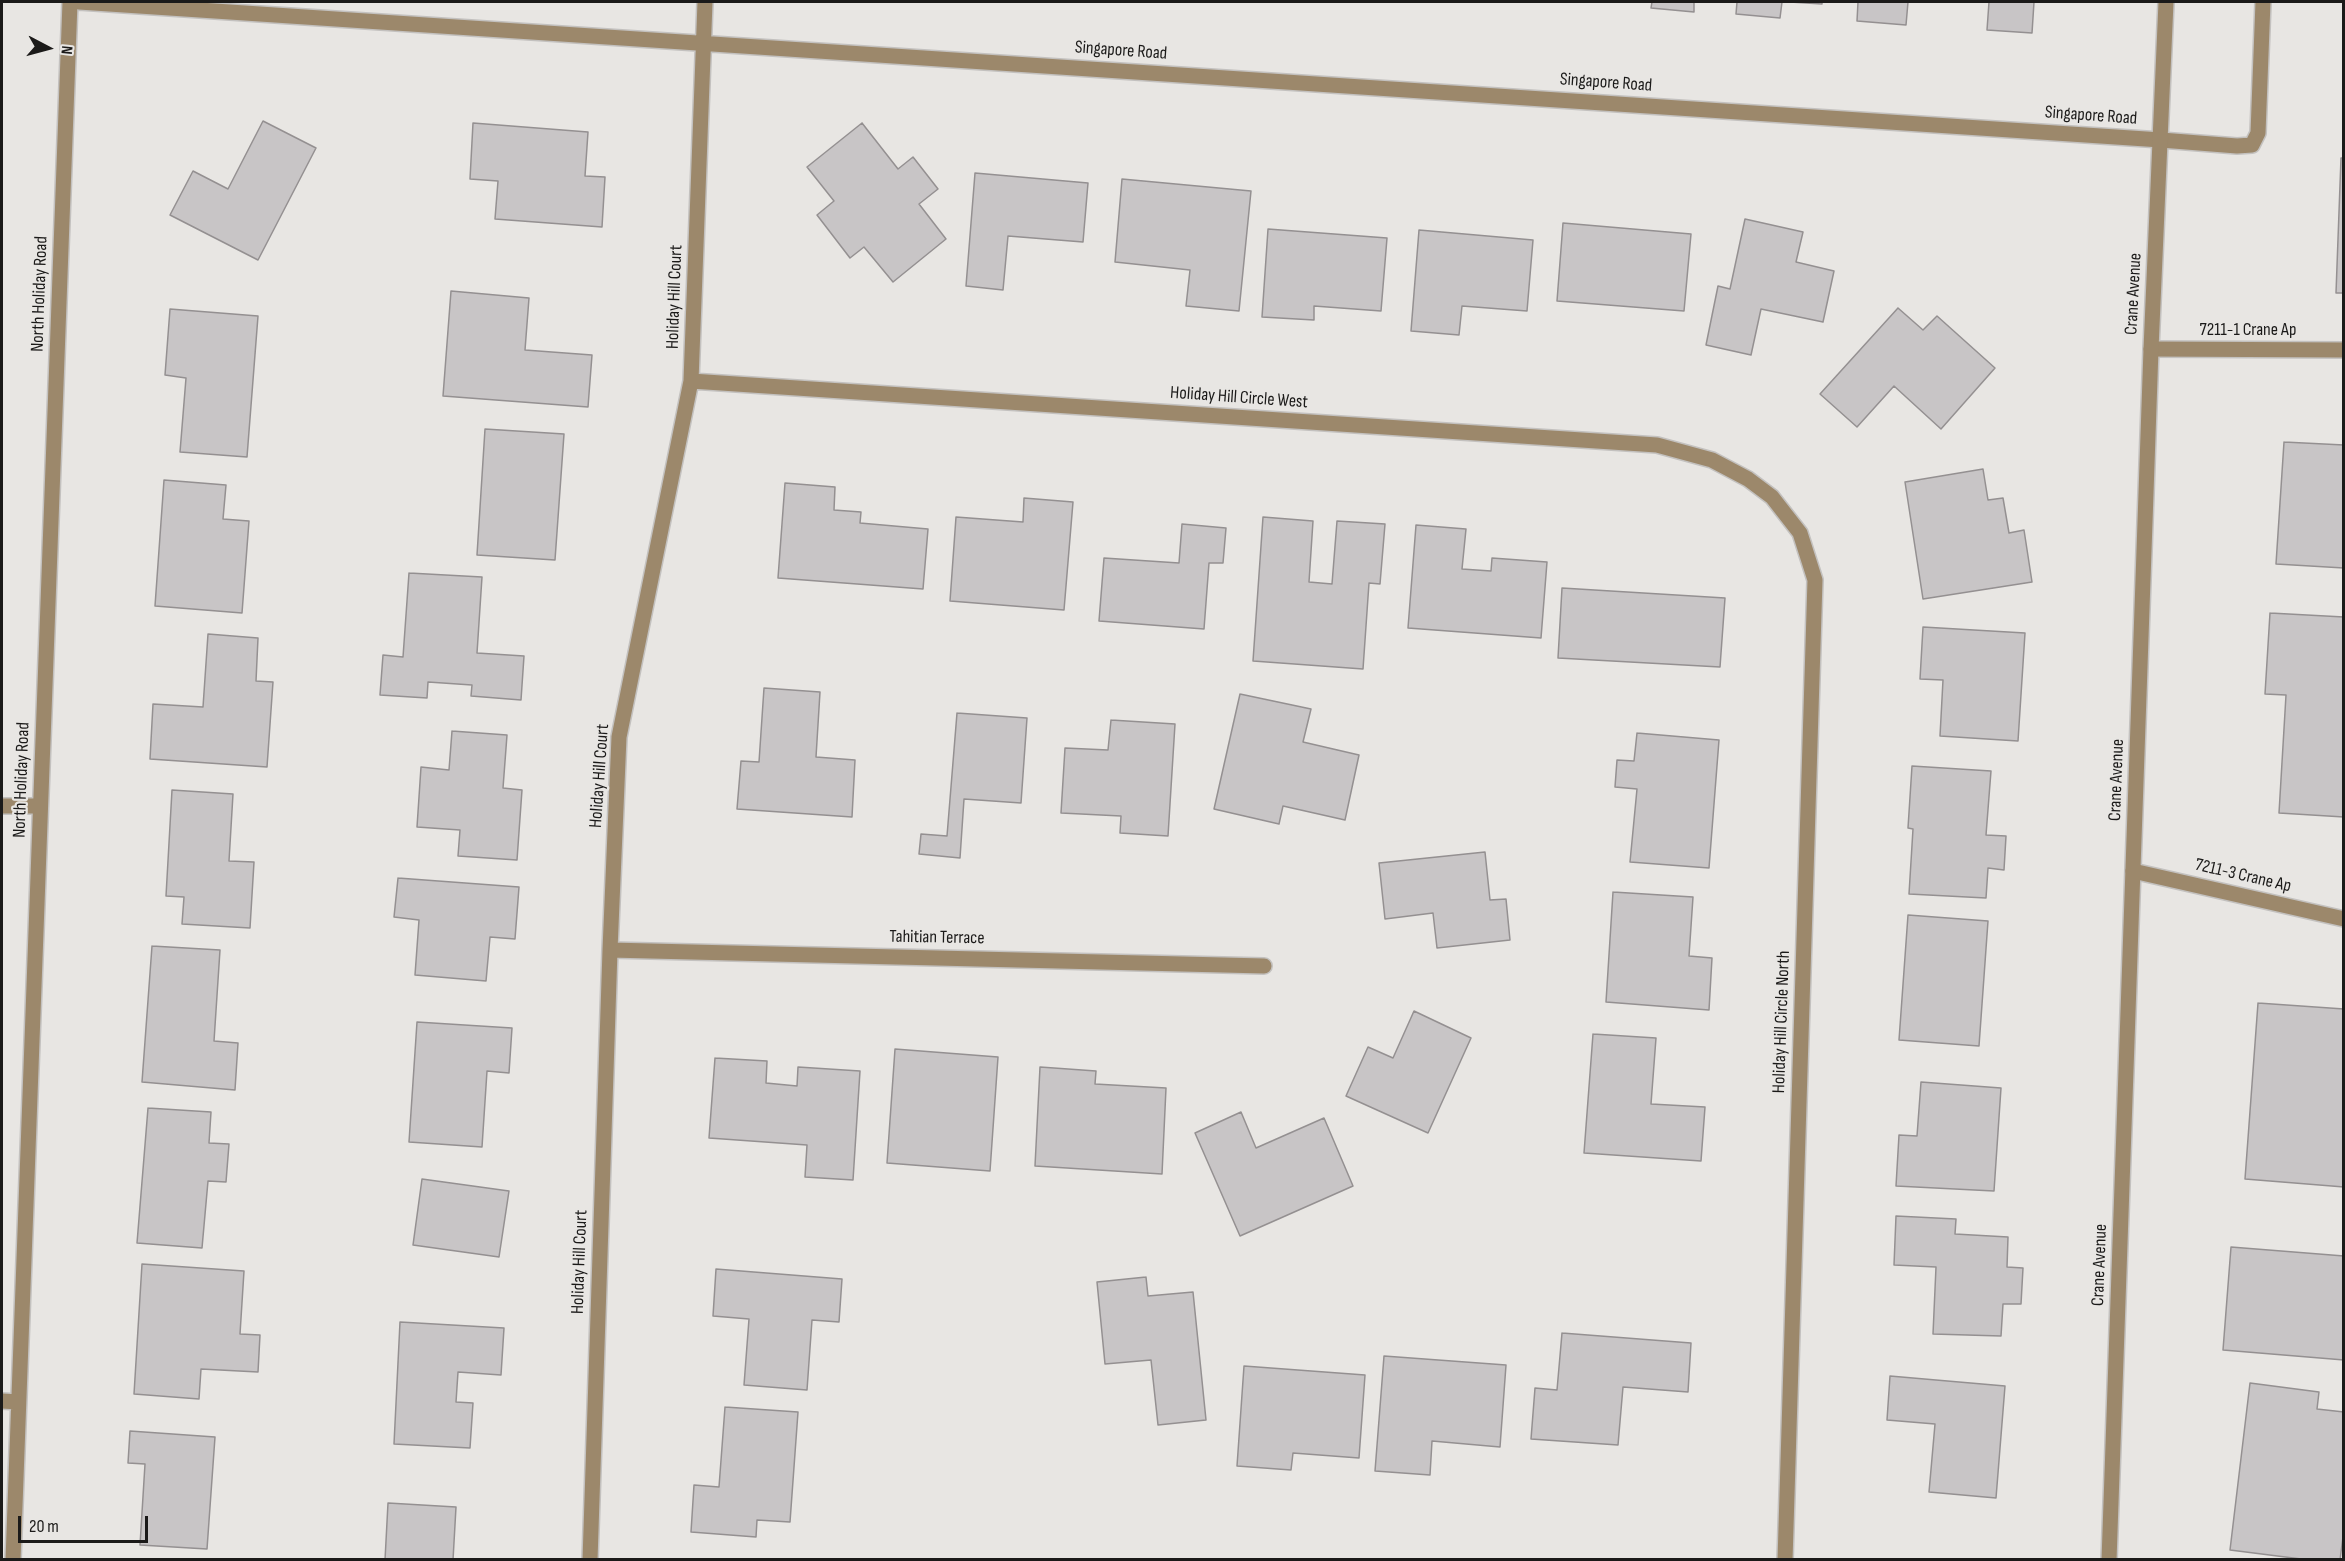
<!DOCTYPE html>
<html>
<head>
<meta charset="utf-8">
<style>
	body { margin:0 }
	#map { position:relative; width:2345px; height:1561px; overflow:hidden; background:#e8e6e3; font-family:"Sofia Sans Condensed",sans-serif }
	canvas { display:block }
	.frame { position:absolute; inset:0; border:3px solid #1b1a19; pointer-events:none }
	.north { position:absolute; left:18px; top:18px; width:60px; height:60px; -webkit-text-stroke:4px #e8e6e3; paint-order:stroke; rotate:96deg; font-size:16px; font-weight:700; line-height:24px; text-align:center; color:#1b1a19 }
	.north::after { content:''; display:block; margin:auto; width:21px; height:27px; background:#1b1a19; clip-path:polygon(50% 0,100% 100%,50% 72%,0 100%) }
	.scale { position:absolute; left:18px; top:1516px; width:130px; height:27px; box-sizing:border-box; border:3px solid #1b1a19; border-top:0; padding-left:8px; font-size:18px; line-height:21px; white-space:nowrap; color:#1b1a19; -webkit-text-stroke:4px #e8e6e3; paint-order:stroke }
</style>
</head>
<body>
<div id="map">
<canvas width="2345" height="1561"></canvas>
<div class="frame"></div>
<div class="north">N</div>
<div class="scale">20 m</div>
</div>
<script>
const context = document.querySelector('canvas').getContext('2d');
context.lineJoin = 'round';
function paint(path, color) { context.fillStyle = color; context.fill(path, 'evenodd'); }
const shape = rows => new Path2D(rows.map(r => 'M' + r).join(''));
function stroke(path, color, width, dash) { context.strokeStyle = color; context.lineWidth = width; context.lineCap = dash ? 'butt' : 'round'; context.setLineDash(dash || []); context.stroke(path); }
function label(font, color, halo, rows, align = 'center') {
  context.font = font + ' "Sofia Sans Condensed",sans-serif'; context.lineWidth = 4.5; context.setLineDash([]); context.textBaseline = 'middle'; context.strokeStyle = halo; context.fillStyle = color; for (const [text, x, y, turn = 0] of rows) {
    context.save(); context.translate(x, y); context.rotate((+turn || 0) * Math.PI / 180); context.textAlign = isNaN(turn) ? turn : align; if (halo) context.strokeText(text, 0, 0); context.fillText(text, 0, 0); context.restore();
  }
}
const building = shape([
	[1652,2,1694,2,1694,12,1651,8,1652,2],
	[1737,2,1782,2,1780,18,1736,14,1737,2],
	[1790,2,1822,2,1822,4,1790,2],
	[1858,2,1908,2,1906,25,1857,21,1858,2],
	[1989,2,2034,2,2032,33,1987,30,1989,2],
	[263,121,316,148,258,260,170,215,193,171,228,189,263,121],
	[473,123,588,132,585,176,605,177,602,227,495,219,498,181,470,179,473,123],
	[862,123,898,169,913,157,938,189,919,204,946,239,893,282,864,247,850,258,817,215,834,201,807,167,862,123],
	[2341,158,2344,158,2344,293,2336,293,2341,158],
	[975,173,1088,183,1083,242,1008,236,1003,290,966,286,975,173],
	[1122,179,1251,191,1239,311,1186,306,1190,270,1115,262,1122,179],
	[1745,219,1803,232,1796,262,1834,271,1823,322,1761,309,1751,355,1706,345,1718,286,1730,289,1745,219],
	[1563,223,1691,234,1684,311,1557,301,1563,223],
	[1268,229,1387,238,1381,311,1314,306,1314,320,1262,317,1268,229],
	[1419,230,1533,240,1527,311,1462,306,1459,335,1411,331,1419,230],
	[451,291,529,298,525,350,592,355,588,407,443,396,451,291],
	[1898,308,1923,330,1937,316,1995,368,1941,429,1894,386,1857,427,1820,394,1898,308],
	[170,309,258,316,247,457,180,452,186,378,165,375,170,309],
	[485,429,564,434,555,560,477,555,485,429],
	[2284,442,2344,445,2344,568,2276,564,2284,442],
	[1983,469,1988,500,2003,498,2009,533,2024,530,2032,582,1923,599,1905,482,1983,469],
	[164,480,226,485,223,519,249,521,242,613,155,606,164,480],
	[785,483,835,487,834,510,861,512,860,523,928,529,923,589,778,578,785,483],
	[1024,498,1073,502,1064,610,950,601,956,517,1023,522,1024,498],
	[1263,517,1313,521,1309,582,1332,584,1337,521,1385,524,1380,584,1369,583,1363,669,1253,661,1263,517],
	[1182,524,1226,528,1223,563,1209,563,1204,629,1099,621,1104,558,1179,563,1182,524],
	[1416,525,1466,529,1462,569,1491,571,1492,558,1547,562,1541,638,1408,628,1416,525],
	[409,573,482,577,477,653,524,656,521,700,471,696,472,685,428,682,427,698,380,695,383,655,403,657,409,573],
	[1562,588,1725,598,1720,667,1558,658,1562,588],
	[2270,613,2344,617,2344,817,2279,813,2286,695,2265,694,2270,613],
	[1923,627,2025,633,2018,741,1940,736,1943,680,1920,679,1923,627],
	[208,634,258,638,256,681,273,682,267,767,150,759,153,704,203,707,208,634],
	[764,688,820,692,816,757,855,760,852,817,737,809,741,761,759,762,764,688],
	[1240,694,1311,709,1303,742,1359,755,1345,820,1283,806,1279,824,1214,809,1240,694],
	[957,713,1027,718,1021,803,964,799,960,858,919,854,921,834,947,836,957,713],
	[1111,720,1175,724,1168,836,1120,833,1121,816,1061,813,1065,748,1108,750,1111,720],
	[452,731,507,735,503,788,522,790,517,860,458,856,460,830,417,827,421,767,449,770,452,731],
	[1637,733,1719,740,1709,868,1630,862,1637,789,1615,787,1617,760,1634,761,1637,733],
	[1912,766,1991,771,1986,835,2006,836,2004,870,1988,868,1986,898,1909,894,1913,829,1908,828,1912,766],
	[172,790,233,794,229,861,254,862,250,928,182,924,184,897,166,896,172,790],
	[1485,852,1490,900,1506,899,1510,940,1437,948,1433,913,1385,919,1379,863,1485,852],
	[398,878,519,887,515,939,490,937,486,981,415,975,419,920,394,917,398,878],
	[1613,892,1693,897,1689,956,1712,958,1709,1010,1606,1002,1613,892],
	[1908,915,1988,921,1979,1046,1899,1040,1908,915],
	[152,946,220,950,214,1041,238,1043,235,1090,142,1082,152,946],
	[2258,1003,2344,1009,2344,1187,2245,1179,2258,1003],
	[1414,1011,1471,1038,1428,1133,1346,1096,1368,1047,1393,1058,1414,1011],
	[417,1022,512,1028,509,1073,487,1071,482,1147,409,1142,417,1022],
	[1593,1034,1656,1038,1651,1104,1705,1107,1701,1161,1584,1153,1593,1034],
	[895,1049,998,1057,990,1171,887,1163,895,1049],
	[715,1058,767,1061,766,1083,797,1086,798,1067,860,1071,853,1180,805,1177,807,1145,709,1138,715,1058],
	[1040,1067,1096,1071,1095,1084,1166,1088,1162,1174,1035,1166,1040,1067],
	[1921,1082,2001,1088,1994,1191,1896,1186,1899,1135,1917,1136,1921,1082],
	[148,1108,211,1112,209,1143,229,1144,226,1182,208,1181,202,1248,137,1243,148,1108],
	[1241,1112,1256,1148,1324,1118,1353,1186,1240,1236,1195,1133,1241,1112],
	[422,1179,509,1191,499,1257,413,1245,422,1179],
	[1896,1216,1956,1219,1955,1234,2008,1237,2007,1267,2023,1268,2021,1304,2003,1304,2001,1336,1933,1334,1936,1267,1894,1265,1896,1216],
	[2231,1247,2344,1256,2344,1360,2223,1350,2231,1247],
	[142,1264,244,1271,240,1334,260,1335,258,1372,201,1369,199,1399,134,1394,142,1264],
	[716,1269,842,1279,839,1322,812,1320,807,1390,744,1385,749,1319,713,1316,716,1269],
	[1146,1277,1148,1296,1193,1292,1206,1420,1158,1425,1151,1360,1105,1364,1097,1282,1146,1277],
	[400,1322,504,1328,501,1375,458,1372,456,1402,473,1403,470,1448,394,1444,400,1322],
	[1562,1333,1691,1343,1688,1392,1623,1387,1618,1445,1531,1439,1535,1388,1557,1390,1562,1333],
	[1384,1356,1506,1365,1500,1447,1432,1441,1430,1475,1375,1471,1384,1356],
	[1244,1366,1365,1375,1359,1458,1293,1453,1291,1470,1237,1466,1244,1366],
	[1890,1376,2005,1386,1996,1498,1929,1492,1935,1424,1887,1420,1890,1376],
	[2250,1383,2319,1392,2317,1409,2344,1412,2344,1529,2340,1560,2309,1560,2230,1550,2250,1383],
	[725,1407,798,1412,790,1522,757,1520,756,1537,691,1532,694,1485,719,1487,725,1407],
	[130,1431,215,1437,207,1549,140,1545,145,1464,128,1463,130,1431],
	[388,1503,456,1507,453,1560,385,1560,388,1503]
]);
paint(building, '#c8c5c6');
stroke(building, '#949091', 1.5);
const service = shape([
	[2161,140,2237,146,2252,145,2258,133,2263,2]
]);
const minor = shape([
	[79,2,2161,140],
	[2151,349,2344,350],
	[691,381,1657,445,1712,460,1748,479,1772,497,1800,533,1815,580,1785,1560],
	[2,806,40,806],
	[2133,871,2344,919],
	[610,950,1264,966],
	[2,1401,18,1402],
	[13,1560,70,2],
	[590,1560,610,950,619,737,691,381,705,2]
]);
const tertiary = shape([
	[2109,1560,2151,349,2166,2]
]);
stroke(service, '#c3c1bf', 18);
stroke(minor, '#c3c1bf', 18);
stroke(tertiary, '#c3c1bf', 18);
stroke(service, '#9c886b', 15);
stroke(minor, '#9c886b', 15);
stroke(tertiary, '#9c886b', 15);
label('18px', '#1b1a19', '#e8e6e3', [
	["Singapore Road",1121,51,4],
	["Singapore Road",1606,83,4],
	["Singapore Road",2091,116,4],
	["North Holiday Road",40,294,-88],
	["Crane Avenue",2134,294,-87],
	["Holiday Hill Court",675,297,-88],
	["7211-1 Crane Ap",2248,330],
	["Holiday Hill Circle West",1239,398,4],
	["Holiday Hill Court",600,776,-86],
	["North Holiday Road",22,780,-88],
	["Crane Avenue",2117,780,-88],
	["7211-3 Crane Ap",2243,876,13],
	["Tahitian Terrace",937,938,1],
	["Holiday Hill Circle North",1782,1022,-88],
	["Holiday Hill Court",580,1262,-88],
	["Crane Avenue",2100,1265,-88]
]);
</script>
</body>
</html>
